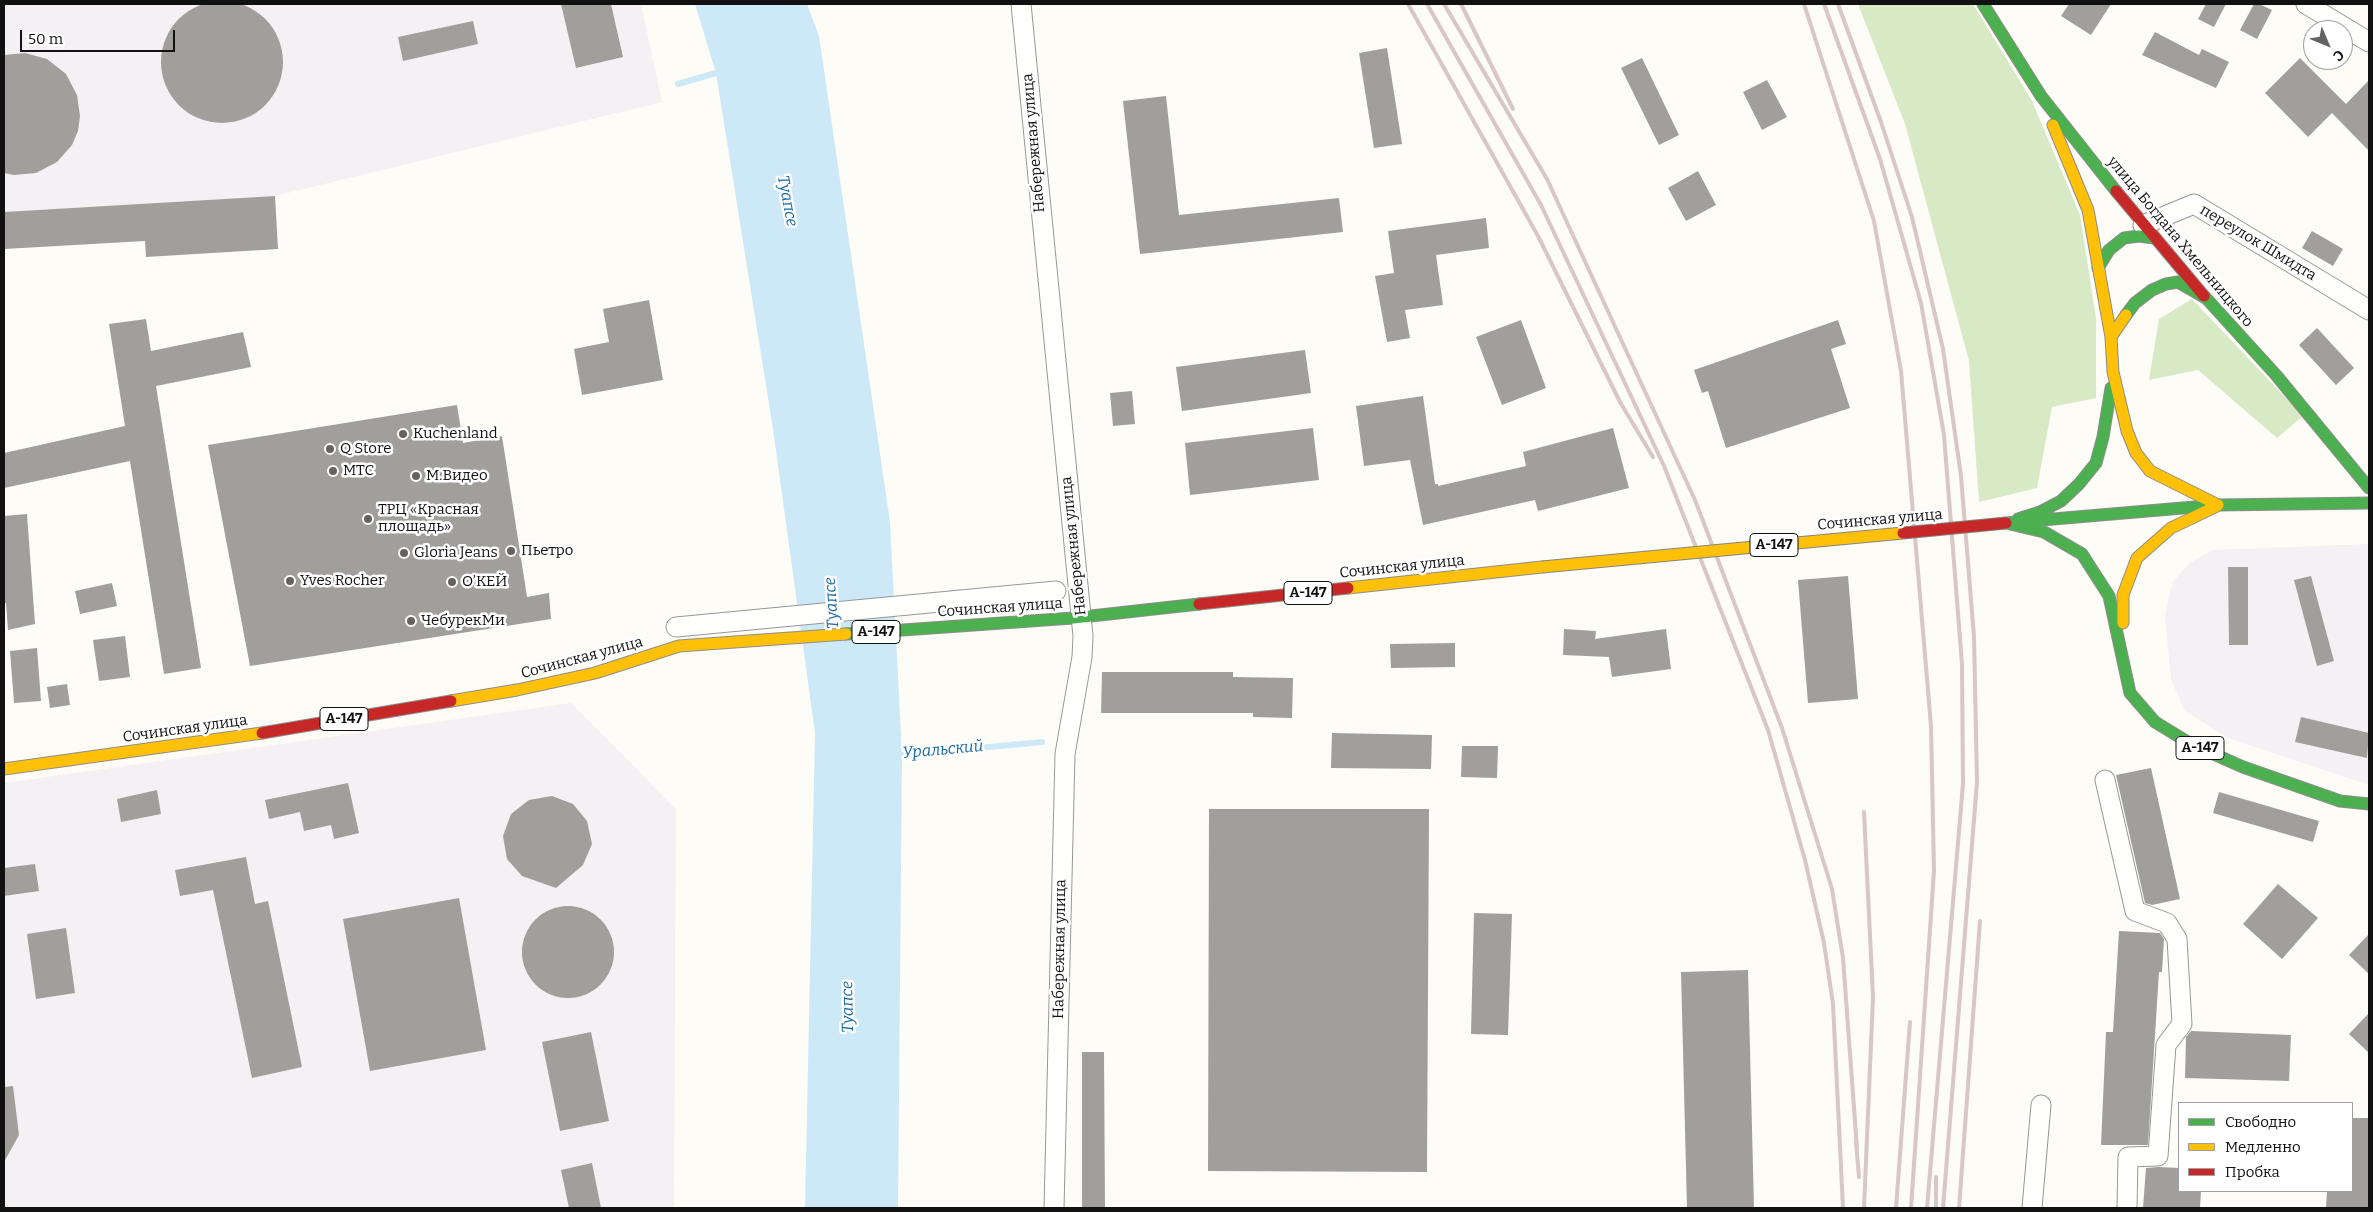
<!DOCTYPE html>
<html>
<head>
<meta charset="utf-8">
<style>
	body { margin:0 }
	#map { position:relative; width:2373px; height:1212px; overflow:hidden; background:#fdfcf7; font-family:Bitter,serif }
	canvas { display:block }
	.frame { position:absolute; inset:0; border:5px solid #111; pointer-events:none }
	.legend { position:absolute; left:2178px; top:1102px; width:175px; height:90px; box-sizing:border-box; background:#fff; border:1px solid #a0a0a0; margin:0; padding:6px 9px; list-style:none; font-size:15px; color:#111 }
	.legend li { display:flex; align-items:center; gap:10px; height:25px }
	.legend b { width:25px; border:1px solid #a0a0a0 }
	.north { position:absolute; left:2303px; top:20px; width:50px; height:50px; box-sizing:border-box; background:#fff; border:1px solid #a0a0a0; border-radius:50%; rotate:135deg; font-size:14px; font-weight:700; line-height:20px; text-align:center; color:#111 }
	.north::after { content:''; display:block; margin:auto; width:18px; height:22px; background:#646362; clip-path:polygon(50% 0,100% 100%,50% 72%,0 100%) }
	.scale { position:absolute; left:20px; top:30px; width:155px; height:22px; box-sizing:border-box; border:2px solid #111; border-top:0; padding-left:6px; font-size:15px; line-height:18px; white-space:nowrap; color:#111; -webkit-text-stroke:4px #fff; paint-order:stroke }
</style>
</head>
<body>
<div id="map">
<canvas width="2373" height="1212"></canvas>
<div class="frame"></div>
<ul class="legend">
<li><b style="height:6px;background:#4caf50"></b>Свободно</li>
<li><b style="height:6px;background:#ffc107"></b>Медленно</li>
<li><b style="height:6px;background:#c62828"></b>Пробка</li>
</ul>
<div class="north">С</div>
<div class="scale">50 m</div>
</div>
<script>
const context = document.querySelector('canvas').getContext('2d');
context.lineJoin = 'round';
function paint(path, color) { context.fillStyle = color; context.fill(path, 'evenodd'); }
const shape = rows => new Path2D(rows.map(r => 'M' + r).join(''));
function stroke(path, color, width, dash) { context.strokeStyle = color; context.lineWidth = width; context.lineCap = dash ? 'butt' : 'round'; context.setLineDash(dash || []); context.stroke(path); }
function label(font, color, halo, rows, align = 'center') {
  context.font = font + ' Bitter,serif'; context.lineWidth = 5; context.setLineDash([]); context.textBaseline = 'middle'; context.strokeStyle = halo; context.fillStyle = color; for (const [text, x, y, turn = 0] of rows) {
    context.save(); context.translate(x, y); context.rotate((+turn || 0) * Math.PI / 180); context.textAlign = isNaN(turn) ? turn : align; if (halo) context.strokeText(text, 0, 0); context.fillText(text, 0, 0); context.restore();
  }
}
paint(shape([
	[4,4,641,4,662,102,275,196,4,212],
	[2369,544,2369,785,2228,738,2185,711,2171,680,2165,616,2172,583,2190,563,2213,550],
	[571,703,676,809,674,1208,4,1208,4,783]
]), '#f5f0f3');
paint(shape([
	[1858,4,1973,4,2032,101,2080,215,2096,318,2096,398,2052,407,2037,488,1979,502,1969,361,1905,124],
	[2192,299,2303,416,2277,438,2198,370,2149,380,2159,319]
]), '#d8eac5');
paint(shape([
	[695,4,807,4,819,36,890,522,902,755,898,1208,805,1208,815,733,773,429,716,73]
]), '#cde8f7');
stroke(shape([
	[678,84,716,73],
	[893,756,1042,742]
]), '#cde8f7', 6);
paint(shape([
	'161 62a61 61 0 1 1 122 0a61 61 0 1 1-122 0Z',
	[561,4,611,4,623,57,576,68],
	[2069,4,2111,4,2091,35,2061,16],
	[2206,4,2226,4,2214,27,2198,19],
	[2254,4,2259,4,2272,10,2257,39,2240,30],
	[473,21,478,44,403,61,398,37],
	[2155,32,2199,55,2202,49,2229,62,2216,88,2142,55],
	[1387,48,1402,144,1374,148,1359,53],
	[25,53,47,59,66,74,77,95,80,116,78,131,72,145,57,162,36,173,14,175,4,173,4,55],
	[1642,58,1679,135,1659,145,1621,68],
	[2300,58,2346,104,2369,80,2369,151,2332,113,2308,137,2265,93],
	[1767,80,1787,117,1762,130,1743,92],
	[1166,96,1179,215,1339,198,1343,232,1140,254,1123,101],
	[1698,171,1716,205,1686,221,1668,188],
	[275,196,278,249,146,257,145,241,4,249,4,212],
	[1486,218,1489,248,1436,255,1443,305,1405,310,1410,338,1387,342,1375,276,1394,273,1388,231],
	[2312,231,2343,249,2333,266,2302,248],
	[649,300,663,380,582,395,574,349,609,342,603,309],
	[146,319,151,351,243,332,251,367,156,386,201,668,164,674,130,461,4,488,4,453,125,426,109,324],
	[1521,320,1546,388,1502,405,1476,337],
	[1838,320,1846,344,1831,349,1850,408,1726,448,1708,391,1702,393,1694,370],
	[2317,328,2354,368,2336,385,2299,345],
	[1305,350,1311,393,1182,411,1176,367],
	[1132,391,1135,424,1113,426,1110,393],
	[1423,396,1435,484,1438,484,1438,486,1526,466,1523,452,1613,428,1629,488,1538,511,1535,500,1423,525,1410,460,1364,466,1356,406],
	[457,405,463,443,502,436,527,597,549,593,551,619,250,666,208,445],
	[1313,428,1319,480,1190,495,1185,443],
	[27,514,35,624,8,630,6,603,4,603,4,516],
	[2228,567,2248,567,2248,645,2229,645],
	[1848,576,1858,699,1808,703,1798,580],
	[2311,576,2334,661,2317,666,2294,580],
	[112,583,117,606,80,614,75,591],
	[1564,629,1596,631,1595,639,1666,629,1671,669,1612,677,1609,657,1563,655],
	[125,636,130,677,99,681,93,640],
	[1455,643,1455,667,1391,668,1390,644],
	[37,648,41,701,14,703,10,651],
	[1102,672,1233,672,1233,677,1293,678,1292,718,1253,717,1253,713,1101,713],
	[67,684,70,705,50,708,47,687],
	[2301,717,2369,733,2367,758,2295,742],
	[1332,733,1432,735,1431,769,1331,768],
	[1462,746,1498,746,1497,778,1461,777],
	[2151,768,2180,899,2152,905,2145,903,2116,775],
	[348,783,359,833,334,839,331,825,304,831,300,812,269,819,265,800],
	[157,790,161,814,121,822,117,799],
	[2219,792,2319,821,2313,842,2213,813],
	[552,796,573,804,587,821,592,844,583,865,556,888,522,876,507,859,503,836,511,814,529,800],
	[1209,809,1429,809,1427,1172,1208,1171],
	[246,857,255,904,268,901,302,1067,252,1078,213,890,180,896,175,870],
	[35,864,39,891,4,896,4,868],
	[2278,884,2318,918,2282,959,2243,924],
	[459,898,486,1050,370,1071,343,919],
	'522 952a46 46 0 1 1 92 0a46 46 0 1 1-92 0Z',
	[1474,913,1512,914,1508,1035,1471,1034],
	[66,928,75,993,36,999,27,934],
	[2119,931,2160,933,2164,939,2162,972,2159,972,2148,1145,2101,1145,2106,1032,2113,1032],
	[2369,934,2369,974,2349,955],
	[1748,970,1754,1208,1687,1208,1681,972],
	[2369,1013,2369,1053,2349,1034],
	[2191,1031,2291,1035,2289,1081,2185,1078,2186,1037],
	[591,1032,609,1121,560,1131,542,1042],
	[1082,1052,1104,1052,1105,1208,1082,1208],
	[13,1086,19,1135,4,1162,4,1087],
	[2352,1118,2369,1118,2369,1208,2326,1208,2327,1191,2352,1191],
	[592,1163,601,1208,569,1208,561,1170],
	[2159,1167,2179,1168,2179,1191,2201,1191,2200,1208,2143,1208,2146,1168]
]), '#a19f9c');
const street = shape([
	[1021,4,1083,636,1082,657,1065,754,1054,1208],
	[2306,4,2369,42],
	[2143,225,2194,204,2369,310],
	[676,627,1056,591],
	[2105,780,2135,911,2167,923,2177,939,2182,1024,2166,1045,2158,1156,2128,1157,2127,1208],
	[2032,1208,2041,1105]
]);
const fast = shape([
	[1983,4,2041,96,2116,191],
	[2098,268,2109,250,2124,238,2139,236,2154,238],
	[2126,315,2135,303,2152,290,2166,284,2178,282,2206,298,2276,375,2369,488],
	[2018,519,2040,512,2061,501,2079,484,2096,463,2103,437,2111,388],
	[2006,523,2218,505,2369,503],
	[2010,524,2044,532,2082,554,2109,596,2130,693,2155,722,2191,744,2243,767,2340,801,2369,804],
	[846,634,1073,618,1199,604]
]);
const slow = shape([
	[2053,125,2088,210,2111,337],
	[2126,315,2111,337,2113,372,2127,431,2136,453,2150,471,2218,505],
	[1348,588,1542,567],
	[2123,623,2123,595,2137,558,2171,528,2217,506],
	[451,701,517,690,595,673,679,646,846,634],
	[4,769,262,733]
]);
const jam = shape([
	[2116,191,2204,296],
	[1199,604,1348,588],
	[262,733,451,701]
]);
stroke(street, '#979795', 21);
stroke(fast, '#8e8d8b', 13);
stroke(slow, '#8e8d8b', 13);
stroke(jam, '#8e8d8b', 13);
stroke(street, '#fffffe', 19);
stroke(fast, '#4caf50', 11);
stroke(slow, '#ffc107', 11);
stroke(jam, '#c62828', 11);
stroke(shape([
	[1408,4,1538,236,1620,402,1653,457],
	[1427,4,1541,205,1664,466,1768,730,1805,860,1824,943,1833,1004,1843,1208],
	[1444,4,1547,179,1695,500,1782,728,1832,889,1843,958,1857,1149],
	[1461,4,1513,109],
	[1804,4,1874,221,1901,371,1931,726,1934,871,1911,1208],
	[1824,4,1880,159,1921,303,1944,435,1962,664,1963,784,1927,1208],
	[1838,4,1881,122,1912,217,1943,349,1961,476,1974,637,1977,782,1943,1208],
	[1856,1142,1859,1177],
	[1936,1177,1936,1208],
	[1864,1208,1873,997,1864,812],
	[1896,1208,1910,1022],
	[1959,1208,1980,921]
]), '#d9c6c7', 4);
const slowBridge = shape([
	[1542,567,1903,533]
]);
const jamBridge = shape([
	[1903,533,2006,523]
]);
stroke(slowBridge, '#858482', 13, []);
stroke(jamBridge, '#858482', 13, []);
stroke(slowBridge, '#ffc107', 11);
stroke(jamBridge, '#c62828', 11);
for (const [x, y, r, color] of [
	[403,434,5,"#646362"],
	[330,449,5,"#646362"],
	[333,471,5,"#646362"],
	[416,476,5,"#646362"],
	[368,519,5,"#646362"],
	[511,551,5,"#646362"],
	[404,553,5,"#646362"],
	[290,581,5,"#646362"],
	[452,582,5,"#646362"],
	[411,621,5,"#646362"]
]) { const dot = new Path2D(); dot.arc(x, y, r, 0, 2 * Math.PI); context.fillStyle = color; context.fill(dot); stroke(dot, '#fff', 2); }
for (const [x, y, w] of [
	[1774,545,48],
	[1308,593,48],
	[876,632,48],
	[344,719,48],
	[2200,748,48]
]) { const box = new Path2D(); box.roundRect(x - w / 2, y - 11.5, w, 23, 4); context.fillStyle = '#fff'; context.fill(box); stroke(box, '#111', 1); }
label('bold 14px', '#111', null, [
	["А-147",1774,545],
	["А-147",1308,593],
	["А-147",876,632],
	["А-147",344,719],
	["А-147",2200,748]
]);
label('15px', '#111', '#fff', [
	["Набережная улица",1034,143,-95],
	["улица Богдана Хмельницкого",2180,242,50],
	["переулок Шмидта",2258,243,31],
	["Сочинская улица",1880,520,-5],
	["Набережная улица",1074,546,-96],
	["Сочинская улица",1402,567,-6],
	["Сочинская улица",1000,608,-4],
	["Сочинская улица",582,658,-15],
	["Сочинская улица",185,729,-8],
	["Набережная улица",1060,949,-89]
]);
label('15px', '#111', '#fff', [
	["Kuchenland",413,434],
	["Q Store",340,449],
	["МТС",343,471],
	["М.Видео",426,476],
	["ТРЦ «Красная",378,510],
	["площадь»",378,527],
	["Пьетро",521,551],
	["Gloria Jeans",414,553],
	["Yves Rocher",300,581],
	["О’КЕЙ",462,582],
	["ЧебурекМи",421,621]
], 'left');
label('italic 16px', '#1768a6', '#fff', [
	["Туапсе",787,201,79],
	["Туапсе",832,603,-94],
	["Уральский",943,750,-5],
	["Туапсе",848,1007,-91]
]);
</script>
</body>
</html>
